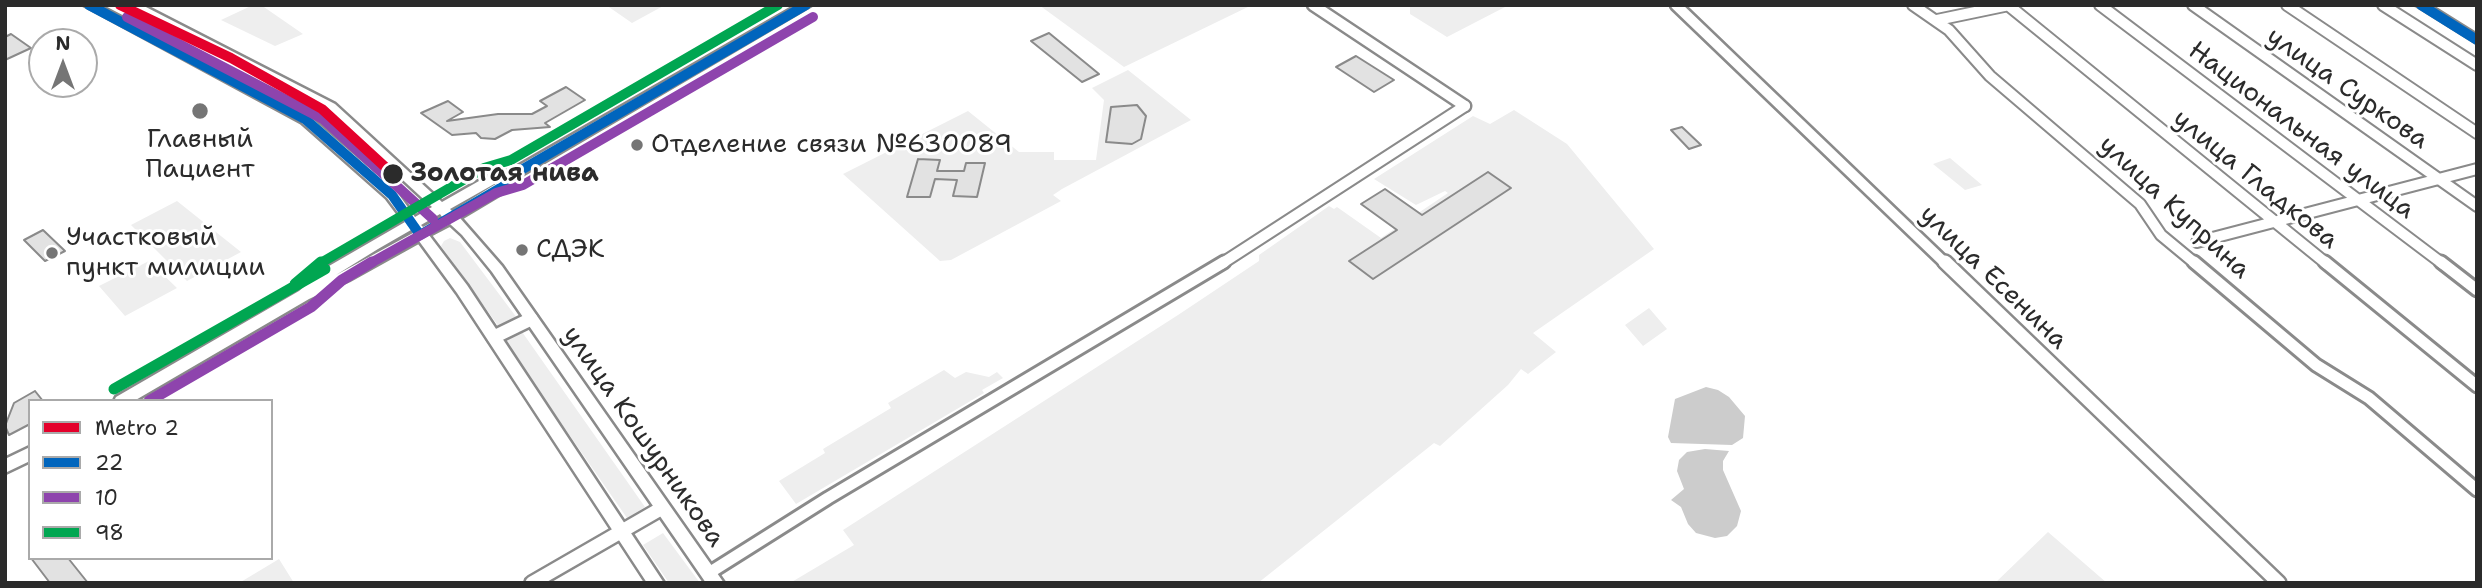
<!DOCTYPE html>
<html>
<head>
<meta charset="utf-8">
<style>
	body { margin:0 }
	#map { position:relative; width:2482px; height:588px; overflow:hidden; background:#fff; font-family:"Shantell Sans",sans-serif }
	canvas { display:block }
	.frame { position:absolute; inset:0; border:7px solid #2b2b2b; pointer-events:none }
	.legend { position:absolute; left:28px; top:399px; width:245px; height:161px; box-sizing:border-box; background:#fff; border:2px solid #aaa; margin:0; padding:9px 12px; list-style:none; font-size:21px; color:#2b2b2b }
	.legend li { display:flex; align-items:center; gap:14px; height:35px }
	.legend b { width:35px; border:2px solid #aaa }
	.north { position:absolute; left:28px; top:28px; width:70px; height:70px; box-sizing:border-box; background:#fff; border:2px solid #aaa; border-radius:50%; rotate:0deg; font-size:19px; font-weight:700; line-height:28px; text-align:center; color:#2b2b2b }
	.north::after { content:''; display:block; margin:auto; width:24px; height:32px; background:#757575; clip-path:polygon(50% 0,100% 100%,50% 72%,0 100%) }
</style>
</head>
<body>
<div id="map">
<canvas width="2482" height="588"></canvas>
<div class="frame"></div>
<ul class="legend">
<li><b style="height:9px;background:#e4002b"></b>Metro 2</li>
<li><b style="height:9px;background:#0065bd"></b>22</li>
<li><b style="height:9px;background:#8e44ad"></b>10</li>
<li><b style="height:9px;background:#00a651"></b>98</li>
</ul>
<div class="north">N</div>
</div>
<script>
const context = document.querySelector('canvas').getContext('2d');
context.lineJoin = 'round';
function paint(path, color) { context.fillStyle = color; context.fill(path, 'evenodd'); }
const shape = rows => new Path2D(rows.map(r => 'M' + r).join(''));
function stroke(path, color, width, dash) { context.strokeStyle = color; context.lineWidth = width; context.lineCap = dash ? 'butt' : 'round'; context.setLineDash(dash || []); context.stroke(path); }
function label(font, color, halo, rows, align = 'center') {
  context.font = font + ' "Shantell Sans",sans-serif'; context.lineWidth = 6; context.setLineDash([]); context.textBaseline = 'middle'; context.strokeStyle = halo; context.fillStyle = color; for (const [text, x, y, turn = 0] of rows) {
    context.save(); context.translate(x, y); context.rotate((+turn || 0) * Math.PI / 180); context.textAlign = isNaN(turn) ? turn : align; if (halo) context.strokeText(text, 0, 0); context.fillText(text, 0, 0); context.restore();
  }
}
paint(shape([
	[253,5,261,5,303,34,275,46,221,20],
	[606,5,665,5,632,23],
	[1039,5,1252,5,1124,67],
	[1410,5,1504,5,1505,7,1447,37,1410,14],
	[1128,70,1191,120,1062,189,1053,195,1061,201,951,260,940,261,843,174,968,111,1019,152,1054,152,1054,160,1096,160,1104,100,1092,88],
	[1514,110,1567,144,1654,249,1533,333,1556,352,1528,374,1521,369,1508,385,1440,446,1434,443,1258,583,790,583,854,545,843,530,1178,315,1259,261,1259,255,1329,206,1334,209,1337,207,1381,238,1448,193,1445,191,1416,205,1374,179,1473,116,1490,124],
	[1950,158,1982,185,1965,190,1933,164],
	[177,201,241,252,187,281,131,225],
	[450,238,460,242,517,318,499,327,441,246,444,241],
	[149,261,177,288,125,316,99,286],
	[1649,308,1667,329,1643,346,1625,325],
	[520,329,645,507,627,518,502,338],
	[944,370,955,378,966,372,989,377,997,372,1003,378,982,390,984,393,796,504,779,481,825,453,823,449,891,408,888,403],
	[2048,532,2107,583,1995,583],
	[663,533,700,583,669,583,643,545],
	[279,559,294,583,239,583]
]), '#eee');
paint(shape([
	[1706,387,1718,390,1729,397,1745,416,1743,438,1732,445,1671,443,1668,437,1675,399],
	[1705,449,1729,451,1723,461,1723,470,1741,511,1737,526,1727,536,1715,538,1696,533,1688,524,1681,507,1671,500,1684,489,1677,471,1679,460,1687,452]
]), '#ccc');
const building = shape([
	[1049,33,1099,74,1082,82,1031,41,1049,33],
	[11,34,31,48,5,60,5,37,11,34],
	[1356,56,1394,80,1374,92,1336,67,1356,56],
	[566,87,585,100,545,123,550,127,512,130,495,139,481,138,476,133,452,135,421,113,448,101,463,112,447,121,498,114,532,114,547,106,540,101,566,87],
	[1137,105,1146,116,1141,139,1132,144,1106,142,1111,107,1137,105],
	[1682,127,1701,145,1689,149,1671,130,1682,127],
	[918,159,940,160,937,171,964,171,966,163,985,163,977,197,953,196,957,180,935,179,930,197,907,197,918,159],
	[1488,172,1511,188,1373,279,1349,261,1397,230,1361,204,1385,189,1422,215,1488,172],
	[43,230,65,251,45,261,24,240,43,230],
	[35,391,43,401,30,401,30,424,9,435,5,426,14,403,35,391],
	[31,558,68,558,88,583,50,583,31,558]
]);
paint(building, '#e2e2e2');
stroke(building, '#8a8a8a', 2);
const minorFar1 = shape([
	[1913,5,1949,30,1990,76,2140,204,2161,235,2196,264],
	[2008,5,2327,264],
	[2100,5,2443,264],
	[2193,5,2477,206],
	[2287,5,2477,133],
	[2383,5,2477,65],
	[1937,20,2009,5],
	[2197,242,2477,169],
	[1221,264,1465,106]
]);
const minor = shape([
	[2194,262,2316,365,2369,398,2477,490],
	[2325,262,2477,386],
	[2441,262,2477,290],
	[709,573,828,498,1224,262]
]);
const tertiaryFar1 = shape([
	[1313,5,1465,106],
	[1676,5,1946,264]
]);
const tertiary = shape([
	[1945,262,2279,583],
	[494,337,531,319],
	[532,583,662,508]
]);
const secondary = shape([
	[84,5,98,5,309,116,397,192,415,217,432,207,327,110,128,5,142,5,335,104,442,202,486,177,511,170,798,5,811,5,518,177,507,190,460,218,502,266,724,583,706,583,492,272,462,235,450,224,429,235,467,285,664,583,647,583,457,293,419,241,349,280,309,299,134,401,114,401,116,397,299,291,329,266,405,222,387,198,301,122,84,5],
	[499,182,452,211,450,209,496,183,499,182],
	[440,214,442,217,423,227,421,225,440,214],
	[411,230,413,233,336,275,378,249,411,230],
	[2416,5,2429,5,2477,35,2477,43,2416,5],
	[30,447,30,461,5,473,5,459,30,447]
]);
stroke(minorFar1, '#8a8a8a', 14);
stroke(minor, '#8a8a8a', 17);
stroke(tertiaryFar1, '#8a8a8a', 15);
stroke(tertiary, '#8a8a8a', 18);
stroke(secondary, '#8a8a8a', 5);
stroke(minorFar1, '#fff', 10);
stroke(minor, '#fff', 11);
stroke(tertiaryFar1, '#fff', 10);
stroke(tertiary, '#fff', 13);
paint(secondary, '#fff');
stroke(shape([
	[89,5,305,119,392,195,420,235,502,187,516,173,806,5],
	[2421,5,2477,40]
]), '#0065bd', 10);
stroke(shape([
	[127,17,323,119,433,219],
	[369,264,496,193,523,185,813,17]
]), '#8e44ad', 10);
stroke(shape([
	[149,401,311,307,342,280,372,262]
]), '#8e44ad', 11);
stroke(shape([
	[319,264,484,168,511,160,778,5]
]), '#00a651', 10);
stroke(shape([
	[295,284,321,262],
	[114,389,325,269]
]), '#00a651', 11);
stroke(shape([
	[120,5,231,58,322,109,395,176]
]), '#e4002b', 10);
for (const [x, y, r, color] of [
	[200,111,9,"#757575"],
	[637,145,7,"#757575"],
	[393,174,11,"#2b2b2b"],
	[522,250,7,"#757575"],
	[52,253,7,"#757575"]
]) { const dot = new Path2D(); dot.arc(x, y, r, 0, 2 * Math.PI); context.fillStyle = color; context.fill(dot); stroke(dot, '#fff', 2.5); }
label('26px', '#2b2b2b', '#fff', [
	["улица Суркова",2347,89,35],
	["Национальная улица",2301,131,37],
	["улица Гладкова",2255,180,39],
	["улица Куприна",2174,208,43],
	["улица Есенина",1993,278,44],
	["улица Кошурникова",643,437,55]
]);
label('26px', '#2b2b2b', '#fff', [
	["Главный",200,140,"center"],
	["Пациент",200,170,"center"],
	["Отделение связи №630089",651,145],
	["Участковый",66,238],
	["пункт милиции",66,268],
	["СДЭК",536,250]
], 'left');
label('bold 26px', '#2b2b2b', '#fff', [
	["Золотая нива",411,174]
], 'left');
</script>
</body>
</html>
